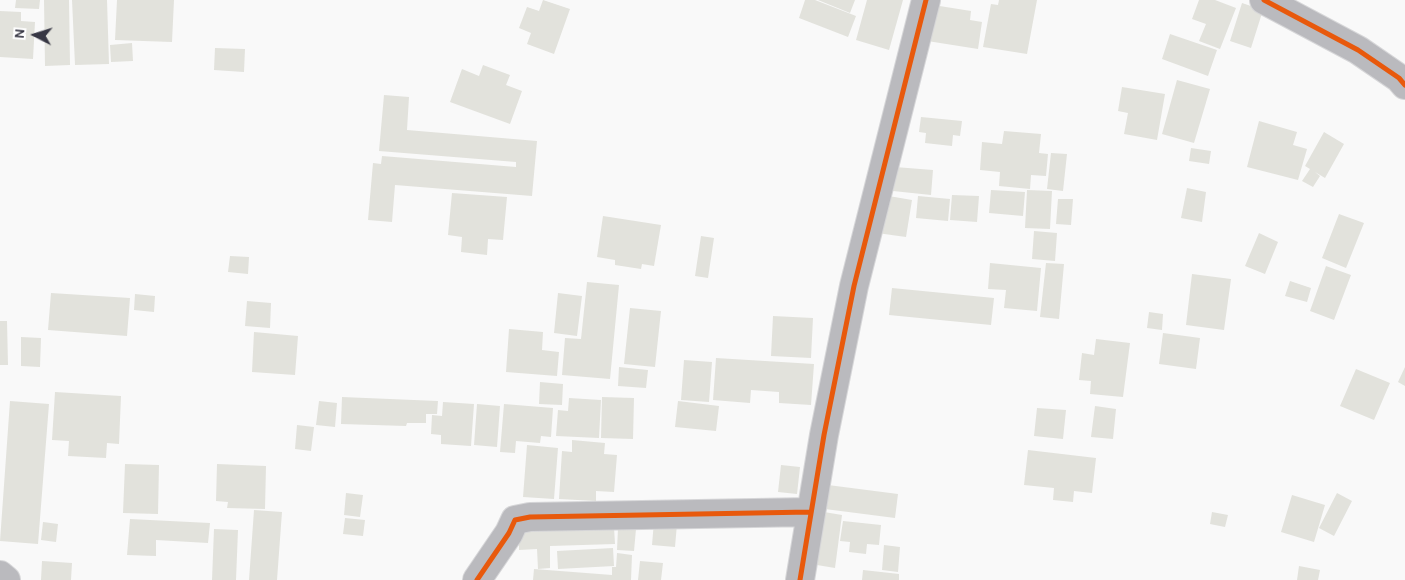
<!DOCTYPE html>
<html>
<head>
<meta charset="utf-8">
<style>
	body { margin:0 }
	#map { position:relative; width:1405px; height:580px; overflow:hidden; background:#f9f9f9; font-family:Karla,sans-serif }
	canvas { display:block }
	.north { position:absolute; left:10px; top:10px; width:50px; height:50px; -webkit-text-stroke:4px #fff; paint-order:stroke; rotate:275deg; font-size:14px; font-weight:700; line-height:20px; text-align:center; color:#373744 }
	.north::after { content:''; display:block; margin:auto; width:18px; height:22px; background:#373744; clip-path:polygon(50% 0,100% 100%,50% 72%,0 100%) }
</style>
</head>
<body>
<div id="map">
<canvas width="1405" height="580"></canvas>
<div class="north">N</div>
</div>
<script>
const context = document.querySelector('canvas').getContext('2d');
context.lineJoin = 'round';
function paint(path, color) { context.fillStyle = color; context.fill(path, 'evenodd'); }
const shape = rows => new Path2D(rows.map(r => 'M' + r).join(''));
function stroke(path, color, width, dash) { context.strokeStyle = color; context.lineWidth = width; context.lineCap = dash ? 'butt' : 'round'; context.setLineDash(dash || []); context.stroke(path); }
paint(shape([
	[16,0,40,0,39,9,15,8],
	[44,0,69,0,70,65,45,66],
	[72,0,107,0,109,64,75,65],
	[117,0,174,0,172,42,115,40],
	[543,0,570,9,554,54,527,44,531,33,519,28,527,7,539,11],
	[805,0,815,0,856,16,848,37,799,18],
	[818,0,855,0,850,13],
	[867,0,903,0,889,50,856,40],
	[999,0,1037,0,1027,54,983,47,991,4,998,5],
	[1199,0,1215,0,1236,8,1220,49,1199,41,1206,24,1192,19],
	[1242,3,1263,10,1251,48,1230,41],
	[927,4,971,11,970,20,982,22,978,49,921,40],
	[0,11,21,12,21,21,35,22,33,59,0,57],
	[1170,34,1217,50,1208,76,1162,59],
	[132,43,133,61,111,62,110,45],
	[215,48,245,49,244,72,214,70],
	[483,65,510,75,506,85,522,91,510,124,450,102,462,69,479,76],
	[1177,80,1210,89,1194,143,1162,134],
	[1122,87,1165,94,1157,140,1124,134,1128,113,1118,111],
	[384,95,409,97,407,130,537,141,532,196,395,185,392,222,368,220,373,163,381,164,382,156,516,167,516,162,379,151],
	[921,117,962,121,960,136,953,135,952,146,925,143,926,133,919,132],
	[1259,121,1297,132,1293,145,1307,149,1298,180,1247,167],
	[1004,131,1041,134,1039,153,1048,154,1046,176,1031,175,1030,189,999,186,1000,172,980,170,982,142,1002,144],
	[1324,132,1344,144,1325,178,1315,172,1320,176,1313,187,1302,181,1310,169,1305,166],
	[1191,148,1211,151,1209,164,1189,161],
	[1051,153,1067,154,1063,191,1047,189],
	[895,167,933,170,931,195,893,191],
	[1187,188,1206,192,1202,222,1181,218],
	[991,190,1025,192,1023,216,989,213],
	[1027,190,1052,191,1050,229,1025,228],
	[452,193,507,197,503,240,488,239,487,255,461,252,462,237,448,235],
	[883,195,912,200,906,237,877,233],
	[952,195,979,196,977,222,950,220],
	[918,196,950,199,948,221,916,218],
	[1058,199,1073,199,1071,225,1056,224],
	[1339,214,1364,223,1346,268,1322,258],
	[603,216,661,225,654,266,642,264,641,269,615,265,615,260,597,257],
	[1034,231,1057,233,1055,261,1032,259],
	[1259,233,1278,242,1265,274,1245,266],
	[701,236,714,238,708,278,695,276],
	[230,256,249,257,248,274,228,272],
	[990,263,1041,268,1037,311,1004,308,1006,290,988,289],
	[1046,263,1064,264,1059,319,1040,317],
	[1326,266,1351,275,1334,320,1310,311],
	[1192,274,1231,279,1224,330,1186,325],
	[1290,281,1311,288,1307,302,1285,296],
	[587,282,619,285,610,379,562,375,565,338,581,339],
	[892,288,994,298,991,325,889,315],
	[51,293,130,298,127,336,48,330],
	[558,293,582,296,577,336,554,333],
	[135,294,155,296,154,312,134,310],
	[247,301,271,303,270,328,245,326],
	[630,308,661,311,655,367,624,364],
	[1149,312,1163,314,1162,330,1147,328],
	[773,316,813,318,811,358,771,356],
	[0,321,7,321,8,365,0,365],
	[509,329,543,332,542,350,559,352,557,376,506,372],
	[254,332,298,336,295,375,252,372],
	[1163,333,1200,338,1196,369,1159,364],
	[21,337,41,338,40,367,21,366],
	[1096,339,1130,343,1123,397,1090,394,1091,381,1079,380,1082,353,1094,355],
	[716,358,814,364,811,405,779,403,779,392,751,390,750,403,713,400],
	[684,360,712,362,709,402,681,400],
	[619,367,648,370,646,388,618,386],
	[1405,367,1405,386,1398,382],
	[1356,369,1390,383,1374,420,1340,406],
	[540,382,563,384,562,405,539,404],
	[55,392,121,396,119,444,107,443,106,458,68,456,69,441,52,440],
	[342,397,438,401,437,414,426,414,426,423,407,423,406,426,341,424],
	[602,397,634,398,633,439,601,438],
	[569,398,601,400,599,438,556,436,558,410,568,411],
	[10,401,49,404,38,544,0,541],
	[319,401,337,403,335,427,316,425],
	[678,401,719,406,716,431,675,427],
	[443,402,474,404,471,446,441,444,441,435,431,434,432,415,442,416],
	[477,404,500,406,497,447,474,445],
	[504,404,553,408,551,437,541,436,540,443,516,441,515,453,500,452],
	[1095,406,1116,409,1113,439,1091,437],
	[1037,408,1066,410,1063,439,1034,436],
	[297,425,314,427,311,451,295,449],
	[572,440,605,443,604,454,617,455,614,492,596,491,596,501,559,499,562,451,572,452],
	[527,445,558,448,554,499,523,497],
	[1028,450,1096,458,1092,493,1074,491,1073,502,1053,500,1054,488,1024,485],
	[125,464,159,465,158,514,123,513],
	[217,464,266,466,265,509,227,508,228,502,216,501],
	[781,465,800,467,797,494,778,492],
	[828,485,898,494,895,518,825,509],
	[346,493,363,495,360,517,344,515],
	[1337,493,1352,501,1334,536,1319,528],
	[1292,495,1325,505,1314,542,1281,532],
	[254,510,282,512,277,580,249,580],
	[824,512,842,515,835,568,817,565],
	[1212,512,1228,515,1225,527,1210,524],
	[345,518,365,520,363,536,343,534],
	[130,519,210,523,208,543,156,540,156,556,127,555],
	[654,521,677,524,675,547,652,545],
	[843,521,881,525,879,545,867,544,866,554,849,552,850,542,840,541],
	[43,522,58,524,56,542,41,540],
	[614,527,615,544,550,546,550,568,538,569,537,549,519,550,519,529],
	[618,528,636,529,634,551,617,550],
	[214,529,238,530,236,580,212,580],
	[884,545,900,547,898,572,882,570],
	[613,548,614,566,558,569,557,551],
	[617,553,632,555,631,580,533,580,534,569,612,575,612,567,616,567],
	[42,561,72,563,71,580,41,580],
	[640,561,663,563,661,580,638,580],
	[1299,566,1320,570,1318,580,1297,580],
	[863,570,899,574,899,580,862,580]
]), '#e2e2dc');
const minor = shape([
	[1264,0,1358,50,1399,78,1405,85],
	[0,575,6,580],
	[477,580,509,533,515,520,530,517,810,512],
	[800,580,824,435,854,286,926,0]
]);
stroke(minor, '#d6d6d8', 30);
stroke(minor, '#bababe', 28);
stroke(shape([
	[1264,0,1358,50,1399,78,1405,85],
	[477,580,509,533,515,520,530,517,810,512],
	[800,580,824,435,854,286,926,0]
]), '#e8590c', 5);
</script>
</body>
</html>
